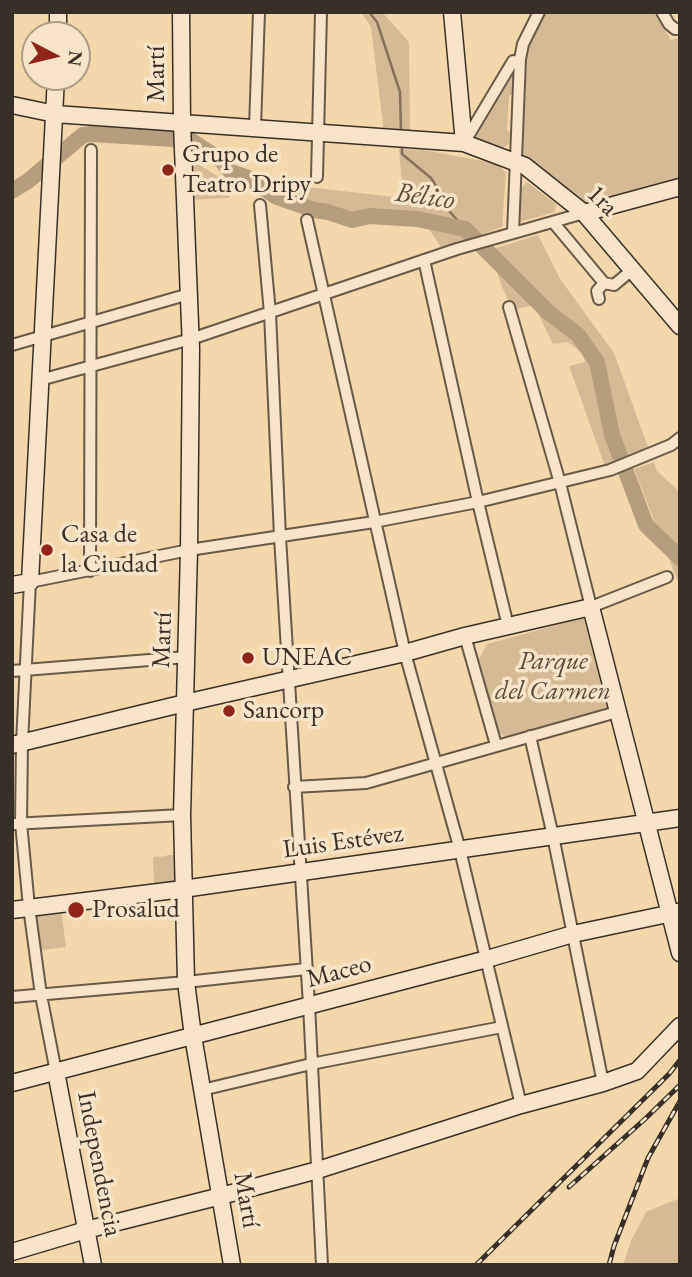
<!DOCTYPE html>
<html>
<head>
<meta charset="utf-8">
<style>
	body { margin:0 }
	#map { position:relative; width:692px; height:1277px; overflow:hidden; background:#f5d7ac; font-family:"EB Garamond",serif }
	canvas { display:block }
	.frame { position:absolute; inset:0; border:14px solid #383026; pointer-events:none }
	.north { position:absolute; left:21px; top:21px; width:70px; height:70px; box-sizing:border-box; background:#f8e5c9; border:2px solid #ab9d88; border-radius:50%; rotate:97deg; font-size:19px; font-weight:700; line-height:28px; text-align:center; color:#383026 }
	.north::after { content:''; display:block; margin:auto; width:24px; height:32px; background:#8f2418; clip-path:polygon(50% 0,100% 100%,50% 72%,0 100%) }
</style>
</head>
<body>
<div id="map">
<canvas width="692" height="1277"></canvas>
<div class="frame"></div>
<div class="north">N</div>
</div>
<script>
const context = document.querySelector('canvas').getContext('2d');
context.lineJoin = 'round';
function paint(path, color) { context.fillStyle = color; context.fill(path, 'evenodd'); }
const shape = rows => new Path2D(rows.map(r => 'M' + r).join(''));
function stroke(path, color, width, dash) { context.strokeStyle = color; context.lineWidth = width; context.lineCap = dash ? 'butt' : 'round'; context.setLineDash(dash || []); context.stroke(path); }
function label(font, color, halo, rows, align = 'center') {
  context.font = font + ' "EB Garamond",serif'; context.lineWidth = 7; context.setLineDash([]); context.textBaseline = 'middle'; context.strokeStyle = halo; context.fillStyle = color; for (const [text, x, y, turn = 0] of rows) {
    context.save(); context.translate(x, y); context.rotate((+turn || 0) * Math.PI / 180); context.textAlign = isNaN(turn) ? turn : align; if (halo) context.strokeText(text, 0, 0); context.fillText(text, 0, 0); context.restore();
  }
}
paint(shape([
	[361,12,382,12,409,42,410,133,384,132,371,27],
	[544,12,654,12,671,40,680,38,680,180,587,203,521,152,528,43],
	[515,71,513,93,509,96,507,129,510,133,509,144,500,150,482,144,475,135],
	[399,149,424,150,498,164,506,173,502,227,442,249,427,226,408,215,368,213,360,216,340,214,333,207,318,205,274,183,403,198],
	[188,158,229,183,230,198,190,200],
	[527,182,556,204,555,212,519,222,522,187],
	[538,235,560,279,614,353,649,450,605,466,569,366,585,362,582,353,568,342,553,344,534,305,513,310,502,287,490,250],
	[654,462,657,471,680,492,680,583,678,582,634,469],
	[583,618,590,622,612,706,609,714,507,739,497,730,479,659,487,644],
	[169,855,176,855,179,887,154,885,153,858,156,856,160,857],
	[61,909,66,947,42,950,38,949,34,917,39,912],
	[680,1198,680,1265,623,1265,631,1241,646,1212]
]), '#d5bb95');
stroke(shape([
	[369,12,377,22,400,92,401,132],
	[402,146,402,154,431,178,441,194,443,204,465,229]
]), '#83725b', 2.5);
stroke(shape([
	[12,191,28,181,83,135,91,134,190,140,222,161,231,172,246,177,277,197,314,210,328,212,352,220,369,216,417,219,465,229,548,312,578,335,597,362,612,435,646,525,680,558]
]), '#b59e7e', 16);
const street = shape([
	[662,12,669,24,675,29,680,29],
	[255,127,259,12],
	[464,143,513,61],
	[317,177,321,12],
	[260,205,270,313,280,537,309,1005,322,1265],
	[307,220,405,653,460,850,521,1105],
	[553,222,604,283,614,285,632,270],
	[513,233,520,59,523,44,539,12],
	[424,260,478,502,508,626],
	[599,299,597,291,604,283],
	[509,307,560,483,591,607,667,577],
	[12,345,189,294],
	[40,380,191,339,457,249,584,213],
	[90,571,91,150],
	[465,636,496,745],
	[12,671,187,657],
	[530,736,553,836,603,1083],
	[294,787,366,783,617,712],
	[12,824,182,815],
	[12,997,186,982,306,969],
	[56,1072,41,995,29,907,21,823,22,743,30,582,189,550,374,522,478,502,610,470,671,445,680,438],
	[202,1090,311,1064,502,1027]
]);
const secondary = shape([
	[181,12,182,124,191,349,189,550,182,815,186,982,193,1036,232,1265],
	[452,12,464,143],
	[58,35,58,12],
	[12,105,55,114,464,143,525,166,584,213,680,326],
	[584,213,680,187],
	[12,585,30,582,56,77],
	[12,745,185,703,405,653,465,636,591,607,680,953],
	[12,910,183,889,680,818],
	[56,1072,93,1265],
	[12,1083,487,959,573,934,677,912],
	[12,1252,86,1230,221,1196,318,1170,521,1105,603,1083,637,1071,680,1026]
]);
stroke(street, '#675a48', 14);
stroke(secondary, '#383026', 19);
stroke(street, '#f8e5c9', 10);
stroke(secondary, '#f8e5c9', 16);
const rail = shape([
	[569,1187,645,1119,680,1085],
	[476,1265,669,1074,680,1060],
	[609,1265,614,1246,648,1158,680,1101]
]);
stroke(rail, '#383026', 5);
stroke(rail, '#f8e5c9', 2.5, [8]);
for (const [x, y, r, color] of [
	[168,170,7,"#8f2418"],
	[47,550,7,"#8f2418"],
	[248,658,7,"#8f2418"],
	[229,711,7,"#8f2418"],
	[76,910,9,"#8f2418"]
]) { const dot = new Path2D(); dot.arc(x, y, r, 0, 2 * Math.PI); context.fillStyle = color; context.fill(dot); stroke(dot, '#f8e5c9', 2.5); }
label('26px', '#383026', '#f8e5c9', [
	["Martí",157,74,-90],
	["1ra",602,201,45],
	["Martí",163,640,-88],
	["Luis Estévez",343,842,-8],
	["Maceo",339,972,-15],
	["Independencia",99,1164,79],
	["Martí",246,1200,80]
]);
label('26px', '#383026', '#f8e5c9', [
	["Grupo de",182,155],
	["Teatro Dripy",182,185],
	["Casa de",61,535],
	["la Ciudad",61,565],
	["UNEAC",262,658],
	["Sancorp",243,711],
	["Prosalud",92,910]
], 'left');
label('italic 26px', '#574c3c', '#f8e5c9', [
	["Parque",553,662],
	["del Carmen",553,692]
]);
label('italic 28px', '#574c3c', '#f8e5c9', [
	["Bélico",425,197,8]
]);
</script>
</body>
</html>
